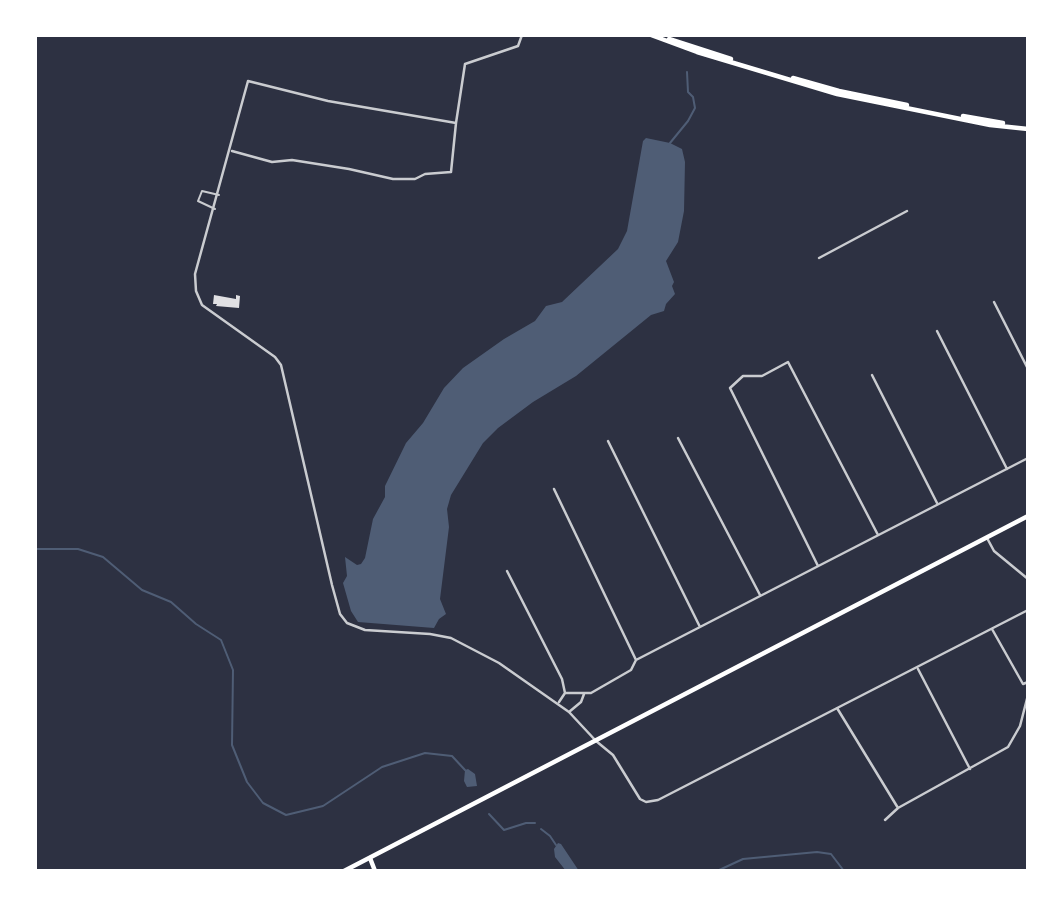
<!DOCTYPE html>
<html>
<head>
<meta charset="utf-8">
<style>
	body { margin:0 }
	#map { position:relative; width:1063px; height:906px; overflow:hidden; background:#2d3142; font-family:"Crimson Pro",serif }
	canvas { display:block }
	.frame { position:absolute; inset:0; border:37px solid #fff; pointer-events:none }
</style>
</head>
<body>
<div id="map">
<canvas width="1063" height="906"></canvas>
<div class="frame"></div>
</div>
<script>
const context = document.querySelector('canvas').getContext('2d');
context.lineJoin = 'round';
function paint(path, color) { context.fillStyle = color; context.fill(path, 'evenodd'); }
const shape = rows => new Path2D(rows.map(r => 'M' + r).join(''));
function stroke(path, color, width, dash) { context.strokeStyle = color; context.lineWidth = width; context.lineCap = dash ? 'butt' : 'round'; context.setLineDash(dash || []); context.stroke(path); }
paint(shape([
	[646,138,670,143,682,149,685,162,684,211,678,242,666,261,674,282,672,286,675,294,666,304,664,311,651,315,576,376,533,402,498,428,483,443,451,495,447,509,449,527,440,599,446,614,439,619,434,628,358,622,351,611,343,583,347,576,345,557,357,565,361,564,365,558,373,519,385,497,385,486,406,443,423,423,444,388,463,368,504,339,535,321,546,306,562,302,618,249,627,231,643,141],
	[468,769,475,774,477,786,467,787,464,781,465,770],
	[558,843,561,844,579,871,566,871,555,857,554,849]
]), '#4f5d75');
stroke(shape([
	[670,143,688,121,695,108,693,97,688,92,687,72],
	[35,549,78,549,103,557,142,590,171,602,196,624,221,640,233,670,232,745,247,782,263,803,286,815,323,806,382,767,425,753,452,756,465,770],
	[489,814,504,830,526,823,535,823],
	[541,829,550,836,556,845],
	[717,871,743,859,817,852,831,854,844,871]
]), '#4f5d75', 2);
paint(shape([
	[214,295,236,299,236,295,240,296,239,308,216,306,217,304,213,304]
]), '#e0e0e3');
stroke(shape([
	[215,209,198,201,202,191,219,195]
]), '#caccd0', 2);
stroke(shape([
	[522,35,518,46,465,64,456,123,328,101,248,81,195,274,196,291,202,305,275,357,281,365,332,585,340,614,347,623,365,630,430,634,451,638,499,663,569,712,596,741,613,755,640,799,646,802,658,800,1028,610],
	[232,151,272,162,292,160,349,169,393,179,415,179,425,174,451,172,456,123],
	[819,258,907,211],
	[994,302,1028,369],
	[937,331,1007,469],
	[872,375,937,503],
	[678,438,760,595],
	[608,441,700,627,636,660],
	[554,489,636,660,631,670,591,693,565,693,559,702],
	[987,538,994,551,1028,579],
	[818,566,730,388,743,376,762,376,788,362,878,535],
	[507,571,562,679,565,693],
	[700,627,1028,458],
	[992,629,1023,684,1028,682],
	[918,669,970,769],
	[837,708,898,808],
	[569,712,581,702,584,694],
	[885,820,898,808,1008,747,1020,726,1028,695]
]), '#caccd0', 2.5);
stroke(shape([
	[370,858,375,871]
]), '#fff', 4.5);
stroke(shape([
	[344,871,1028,516]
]), '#fff', 4.5);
stroke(shape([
	[651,35,697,52,837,94,990,125,1028,129],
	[669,39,731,59],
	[793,78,839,91,907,105],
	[963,116,1003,123]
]), '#fff', 4.5);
</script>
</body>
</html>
